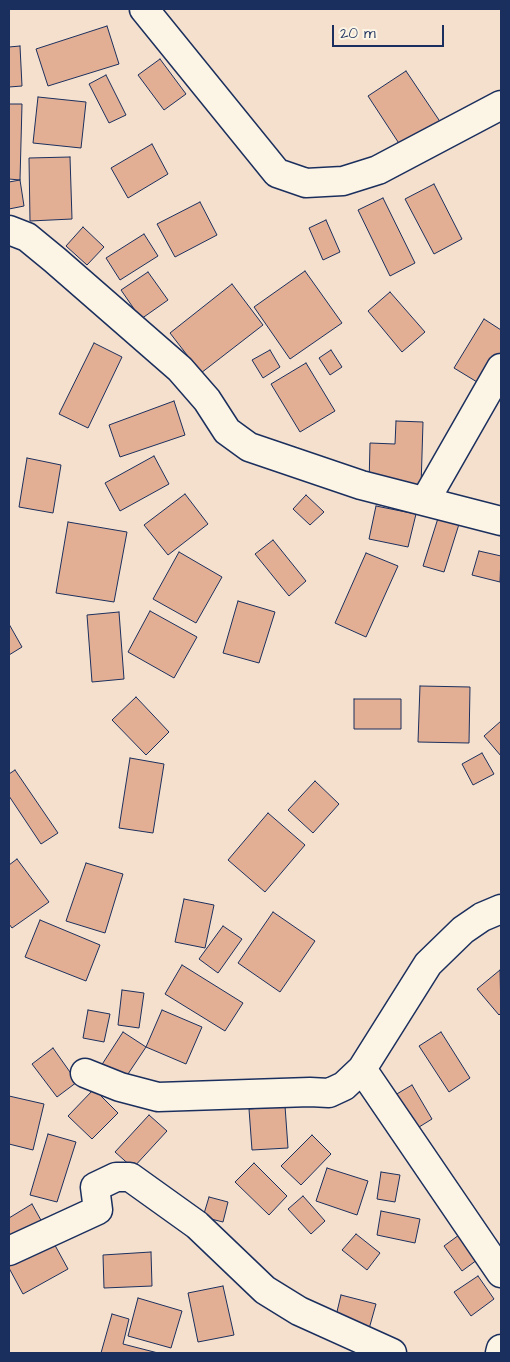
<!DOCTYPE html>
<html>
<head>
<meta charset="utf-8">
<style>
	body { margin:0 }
	#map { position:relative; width:510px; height:1362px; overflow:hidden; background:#f4e0cd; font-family:"Architects Daughter",sans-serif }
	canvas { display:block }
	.frame { position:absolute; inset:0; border:10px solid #1b2f5e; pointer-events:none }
	.scale { position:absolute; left:332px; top:25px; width:112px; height:22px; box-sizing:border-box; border:2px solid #1b2f5e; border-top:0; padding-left:6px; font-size:15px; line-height:18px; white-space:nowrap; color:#1b2f5e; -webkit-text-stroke:4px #fcf5e5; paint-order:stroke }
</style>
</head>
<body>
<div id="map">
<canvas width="510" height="1362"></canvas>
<div class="frame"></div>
<div class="scale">20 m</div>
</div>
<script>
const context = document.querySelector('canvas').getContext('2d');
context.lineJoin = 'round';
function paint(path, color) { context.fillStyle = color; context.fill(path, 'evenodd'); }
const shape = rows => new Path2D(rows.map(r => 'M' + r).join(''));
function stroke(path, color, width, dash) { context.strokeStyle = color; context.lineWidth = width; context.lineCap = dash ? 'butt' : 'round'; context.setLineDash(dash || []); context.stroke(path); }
const building = shape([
	[107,26,119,64,48,86,36,49,107,26],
	[20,46,22,86,9,87,9,47,20,46],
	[160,59,186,94,164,110,138,75,160,59],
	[406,71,441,123,402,148,368,96,406,71],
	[106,75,126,115,109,123,89,84,106,75],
	[38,97,86,102,81,148,33,143,38,97],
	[9,104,22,104,20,180,9,179,9,104],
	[152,144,168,174,128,198,111,168,152,144],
	[70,157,72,219,30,221,29,158,70,157],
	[20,180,24,206,9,209,9,182,20,180],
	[434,184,462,239,434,254,405,199,434,184],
	[383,198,415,263,390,276,358,210,383,198],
	[200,202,217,235,175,257,157,224,200,202],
	[326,220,340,252,323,260,309,228,326,220],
	[83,227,104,247,87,265,66,246,83,227],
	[144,234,158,256,120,280,106,258,144,234],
	[305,271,342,323,290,359,254,307,305,271],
	[148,272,168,300,141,319,121,290,148,272],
	[232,284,263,325,201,373,170,333,232,284],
	[390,292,425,332,402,352,368,311,390,292],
	[484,319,501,330,501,353,482,385,454,368,484,319],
	[94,343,122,357,88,428,59,414,94,343],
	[270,350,280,367,263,378,252,360,270,350],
	[331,350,342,367,330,375,319,358,331,350],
	[306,363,335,411,300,432,271,384,306,363],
	[174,401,185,435,120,457,109,425,174,401],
	[396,421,423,422,421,487,369,485,370,443,395,444,396,421],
	[154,456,169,484,120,511,105,483,154,456],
	[27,458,61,465,53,513,19,507,27,458],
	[185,494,208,524,168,555,144,525,185,494],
	[306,495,324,512,310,525,293,509,306,495],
	[376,506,416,514,408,547,369,539,376,506],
	[439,515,460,521,444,572,423,566,439,515],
	[68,522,127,532,114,602,56,593,68,522],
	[273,540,306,581,289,596,255,554,273,540],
	[479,551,501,556,500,582,472,575,479,551],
	[179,552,222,577,196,623,153,599,179,552],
	[366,553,398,566,366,637,335,623,366,553],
	[238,601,275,612,259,663,223,653,238,601],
	[150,611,197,637,174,678,128,652,150,611],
	[119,612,124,679,92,682,87,615,119,612],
	[9,624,22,647,9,655,9,624],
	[420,686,470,687,469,743,418,742,420,686],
	[136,697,169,732,146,755,112,720,136,697],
	[354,699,401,699,401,729,354,729,354,699],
	[501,721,501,756,484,736,501,721],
	[482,753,494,774,473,785,462,764,482,753],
	[130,758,164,764,153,833,119,828,130,758],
	[15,770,58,833,41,844,9,796,9,774,15,770],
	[315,781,339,804,313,833,288,810,315,781],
	[268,813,305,845,265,892,228,860,268,813],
	[17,859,49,902,12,928,9,924,9,865,17,859],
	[86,863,123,874,105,933,66,921,86,863],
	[184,899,214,905,205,948,175,942,184,899],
	[273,912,315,941,280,992,238,963,273,912],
	[40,920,100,945,86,981,25,957,40,920],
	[223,926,242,939,218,973,199,959,223,926],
	[182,965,243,1003,225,1031,165,994,182,965],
	[500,970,501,1013,499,1015,477,989,500,970],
	[122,990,144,993,139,1028,118,1025,122,990],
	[88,1010,110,1014,104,1042,83,1038,88,1010],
	[162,1010,202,1027,186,1064,146,1047,162,1010],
	[123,1032,146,1047,124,1080,101,1066,123,1032],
	[441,1032,470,1078,449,1092,419,1046,441,1032],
	[53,1048,77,1082,57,1097,32,1064,53,1048],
	[412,1085,432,1119,411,1132,390,1098,412,1085],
	[94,1089,118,1113,92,1139,68,1116,94,1089],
	[9,1096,44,1104,33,1150,9,1144,9,1096],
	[285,1106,288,1148,252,1150,249,1109,285,1106],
	[149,1115,167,1131,133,1168,115,1152,149,1115],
	[48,1134,76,1142,57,1202,30,1195,48,1134],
	[312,1135,331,1154,301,1185,281,1166,312,1135],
	[254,1163,287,1196,269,1215,235,1182,254,1163],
	[327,1168,368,1181,357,1215,316,1201,327,1168],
	[381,1172,400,1175,395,1202,377,1199,381,1172],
	[303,1196,325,1221,311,1234,288,1209,303,1196],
	[209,1197,228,1202,223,1222,203,1217,209,1197],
	[32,1204,42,1222,9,1241,9,1218,32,1204],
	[381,1211,420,1219,415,1243,377,1235,381,1211],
	[356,1234,380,1253,367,1270,342,1250,356,1234],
	[459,1235,477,1260,462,1271,444,1246,459,1235],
	[51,1238,68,1269,23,1294,9,1268,9,1262,51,1238],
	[151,1252,152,1286,104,1288,103,1255,151,1252],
	[478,1276,494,1299,471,1316,454,1292,478,1276],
	[223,1286,234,1335,198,1342,188,1293,223,1286],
	[341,1295,376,1304,369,1329,335,1320,341,1295],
	[138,1298,182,1311,171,1348,128,1336,138,1298],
	[112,1314,129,1319,123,1344,158,1353,101,1353,112,1314]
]);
paint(building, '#e2af95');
stroke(building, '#1b2f5e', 1);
const street = shape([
	[144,9,277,173,306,183,343,181,378,170,501,105],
	[9,230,27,237,55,260,180,369,207,400,227,431,249,447,361,485,501,521],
	[425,501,501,368],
	[362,1069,501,1273],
	[85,1073,120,1087,158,1097,310,1092,329,1093,344,1086,362,1069,428,964,463,930,482,917,501,909],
	[9,1251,98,1210,95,1187,116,1177,130,1177,197,1225,265,1290,299,1311,392,1353],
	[500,1353,501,1349]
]);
stroke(street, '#1b2f5e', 31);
stroke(street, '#fcf5e5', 28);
</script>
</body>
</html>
